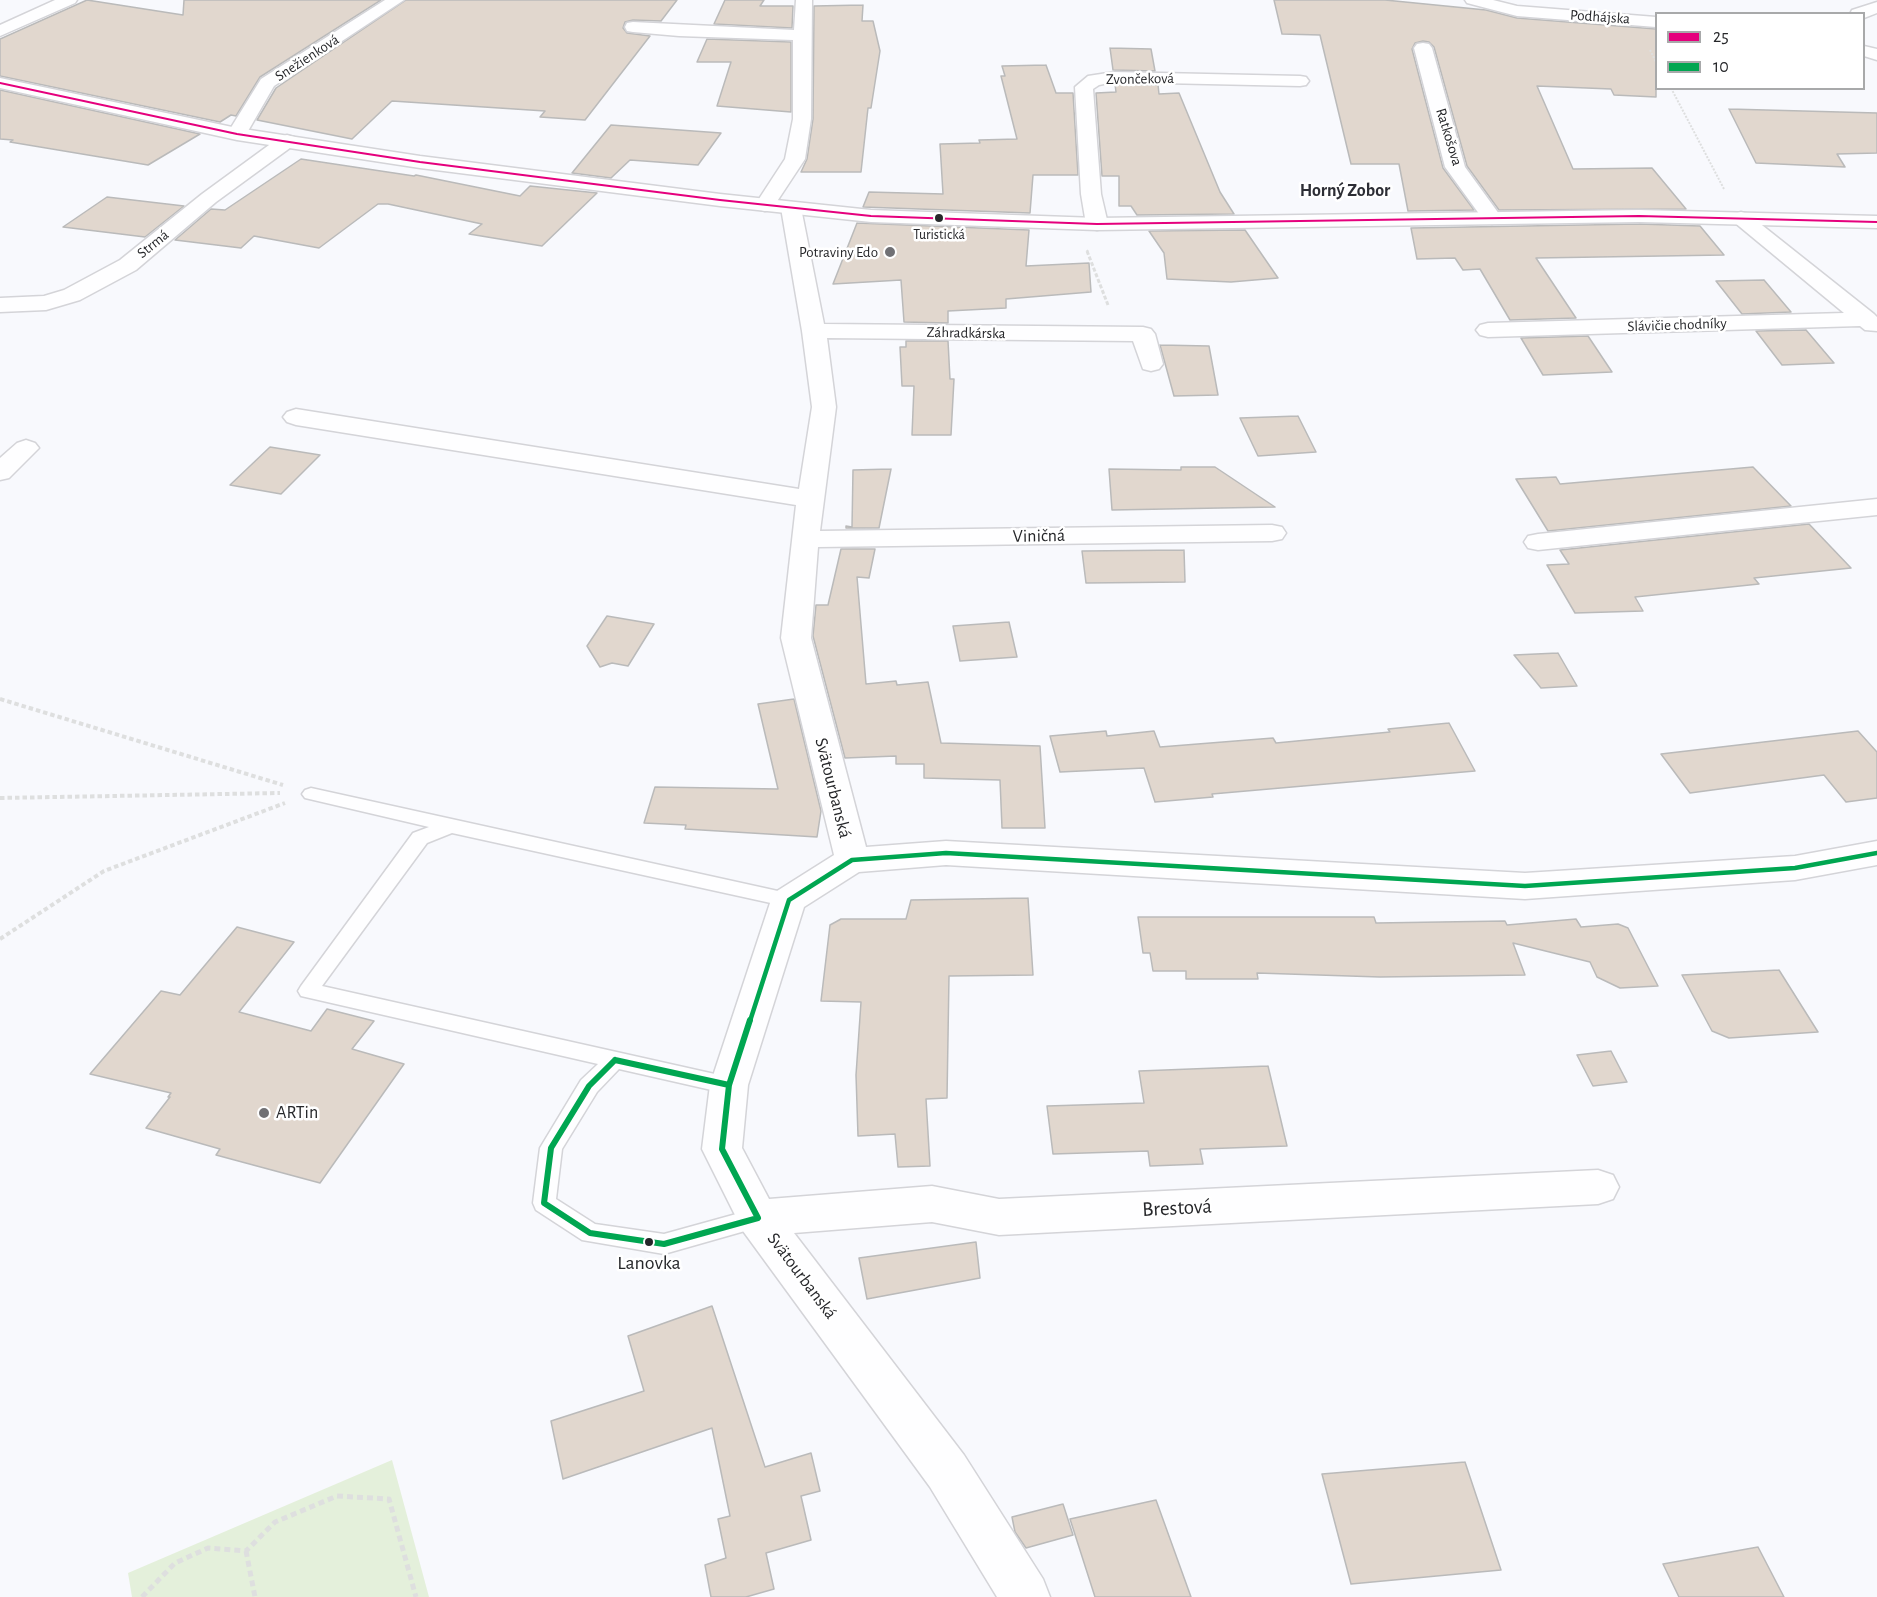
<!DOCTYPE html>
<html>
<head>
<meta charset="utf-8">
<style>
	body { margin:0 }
	#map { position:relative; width:1877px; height:1597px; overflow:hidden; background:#f8f9fd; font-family:"Alegreya Sans",sans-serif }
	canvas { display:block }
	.legend { position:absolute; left:1655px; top:12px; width:210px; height:78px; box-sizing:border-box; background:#fff; border:2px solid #a8a9aa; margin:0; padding:8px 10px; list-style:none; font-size:18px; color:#26272a }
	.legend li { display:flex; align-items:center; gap:12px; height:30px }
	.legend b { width:30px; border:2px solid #a8a9aa }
</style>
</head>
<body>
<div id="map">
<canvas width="1877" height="1597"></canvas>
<ul class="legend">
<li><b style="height:8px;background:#e5007d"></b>25</li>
<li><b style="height:8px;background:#00a651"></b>10</li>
</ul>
</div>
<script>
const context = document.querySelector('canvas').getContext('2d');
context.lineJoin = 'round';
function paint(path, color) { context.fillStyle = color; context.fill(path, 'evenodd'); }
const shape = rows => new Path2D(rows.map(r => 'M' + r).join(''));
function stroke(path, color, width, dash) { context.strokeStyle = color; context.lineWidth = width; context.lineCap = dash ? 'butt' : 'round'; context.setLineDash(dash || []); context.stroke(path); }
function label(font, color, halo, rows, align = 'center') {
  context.font = font + ' "Alegreya Sans",sans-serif'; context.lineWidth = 5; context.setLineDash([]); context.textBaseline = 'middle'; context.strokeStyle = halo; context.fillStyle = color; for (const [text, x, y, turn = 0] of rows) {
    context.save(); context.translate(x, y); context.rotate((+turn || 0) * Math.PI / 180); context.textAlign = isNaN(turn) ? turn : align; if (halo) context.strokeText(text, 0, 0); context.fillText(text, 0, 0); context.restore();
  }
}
paint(shape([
	[392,1460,429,1597,132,1597,128,1573]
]), '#e4f0db');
const building = shape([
	[87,0,183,15,184,0,381,0,260,77,236,116,231,115,220,122,0,76,0,39,87,0],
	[406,0,677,0,661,21,633,20,625,22,623,28,627,33,650,36,585,120,540,117,545,111,392,101,352,139,257,120,276,88,406,0],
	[725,0,764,0,760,6,793,6,792,28,714,24,725,0],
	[1274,0,1385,0,1486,10,1517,18,1656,29,1656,97,1614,95,1611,89,1537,86,1573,169,1652,168,1686,209,1499,210,1467,166,1434,47,1429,42,1423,41,1415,43,1412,49,1443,168,1474,210,1408,211,1399,164,1351,164,1320,35,1282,34,1274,0],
	[863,5,862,21,873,21,880,51,871,108,868,108,861,172,801,172,807,159,813,119,814,6,863,5],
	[707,39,791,42,791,112,717,106,731,62,697,62,707,39],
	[1110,48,1151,49,1155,71,1113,70,1110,48],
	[1046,65,1056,93,1073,93,1078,175,1033,175,1030,213,863,207,869,192,943,194,940,144,980,143,979,140,1017,139,1001,76,1005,76,1002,66,1046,65],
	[1115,84,1158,85,1159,94,1179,93,1220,192,1234,214,1137,215,1131,206,1119,206,1119,176,1102,176,1096,93,1116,92,1115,84],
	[0,90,200,134,148,165,10,142,13,140,0,139,0,90],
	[1729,109,1877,113,1877,153,1837,154,1845,167,1756,163,1729,109],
	[611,125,721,133,698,165,630,160,611,178,572,173,611,125],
	[301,159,414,176,416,175,520,196,530,186,597,193,542,246,469,234,482,224,388,204,378,204,319,248,254,236,241,248,175,240,211,209,225,210,301,159],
	[107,197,184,206,145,237,63,227,107,197],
	[857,223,1029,230,1026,266,1089,263,1091,292,1006,299,1006,308,948,311,948,323,904,322,901,280,833,284,857,223],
	[1639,224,1700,226,1724,255,1536,258,1576,318,1510,320,1480,269,1463,270,1455,258,1417,259,1411,228,1639,224],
	[1245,230,1278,278,1231,282,1167,279,1164,253,1149,231,1245,230],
	[1764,280,1791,312,1742,314,1716,281,1764,280],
	[1806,330,1834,363,1782,365,1756,331,1806,330],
	[1588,336,1612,372,1543,375,1521,338,1588,336],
	[906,341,948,341,950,379,954,379,951,435,912,435,914,386,902,386,900,347,906,347,906,341],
	[1160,345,1209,346,1218,395,1174,396,1160,345],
	[1298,416,1316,452,1258,456,1240,418,1298,416],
	[270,447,320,455,281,494,230,485,270,447],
	[1181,467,1215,467,1275,507,1112,510,1109,469,1181,470,1181,467],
	[1753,467,1791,506,1548,531,1516,479,1556,477,1560,484,1753,467],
	[891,469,879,528,846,528,846,526,852,527,853,470,891,469],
	[1809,524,1851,568,1754,578,1759,584,1635,597,1643,611,1575,613,1547,565,1569,564,1560,550,1809,524],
	[841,549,875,549,869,578,857,577,866,684,896,681,897,685,928,682,941,743,1040,746,1045,828,1002,828,1000,780,924,778,924,764,896,764,896,756,845,758,813,636,816,605,828,605,841,549],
	[1184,550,1185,582,1086,583,1082,551,1184,550],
	[607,616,654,624,628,666,612,663,600,667,587,646,607,616],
	[1009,622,1017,657,960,661,953,626,1009,622],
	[1558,653,1577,686,1541,688,1514,655,1558,653],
	[794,699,821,811,817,837,685,829,686,825,644,823,655,787,778,789,758,704,794,699],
	[1449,723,1475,771,1212,794,1213,797,1155,802,1144,768,1060,772,1050,736,1106,731,1107,736,1154,731,1160,747,1273,738,1276,743,1390,732,1388,729,1449,723],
	[1858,731,1877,752,1877,798,1846,802,1824,775,1690,793,1661,754,1858,731],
	[1028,898,1033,975,949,976,947,1098,926,1099,930,1166,898,1167,895,1134,858,1136,856,1075,861,1002,821,1001,830,925,841,919,906,919,911,900,1028,898],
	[1138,917,1374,917,1376,923,1505,921,1507,925,1576,919,1581,927,1618,924,1628,928,1658,986,1620,988,1597,977,1590,962,1513,943,1525,975,1380,977,1257,973,1258,979,1186,979,1186,971,1153,971,1150,953,1143,953,1138,917],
	[237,927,294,942,239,1012,311,1031,327,1009,374,1021,352,1049,404,1064,320,1183,216,1155,220,1149,146,1128,170,1097,168,1097,171,1093,90,1074,161,991,180,995,237,927],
	[1779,970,1818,1032,1729,1038,1712,1031,1682,975,1779,970],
	[1611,1051,1627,1082,1593,1086,1577,1055,1611,1051],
	[1268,1066,1287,1146,1200,1149,1203,1164,1150,1166,1148,1151,1053,1154,1047,1106,1144,1103,1139,1071,1268,1066],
	[976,1242,980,1278,867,1299,859,1258,976,1242],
	[712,1306,765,1467,811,1453,820,1491,801,1496,811,1540,766,1553,774,1589,746,1597,711,1597,705,1565,726,1558,718,1519,730,1516,712,1428,563,1479,551,1421,644,1391,628,1336,712,1306],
	[1465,1462,1501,1570,1351,1584,1322,1474,1465,1462],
	[1156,1500,1191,1597,1095,1597,1070,1519,1156,1500],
	[1063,1504,1073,1535,1026,1548,1015,1532,1012,1517,1063,1504],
	[1758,1547,1784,1597,1679,1597,1663,1564,1758,1547]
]);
paint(building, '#e1d7ce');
stroke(building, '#bababa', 1.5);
const service = shape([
	[311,788,796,895,799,900,796,905,789,907,452,833,427,843,322,986,737,1079,740,1085,737,1091,729,1094,619,1069,597,1092,562,1149,556,1199,595,1224,664,1234,758,1208,766,1211,769,1218,766,1225,664,1254,582,1240,536,1210,533,1203,540,1148,581,1080,598,1064,301,996,298,991,301,986,413,833,429,827,305,798,302,794,305,790,311,788]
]);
const minor = shape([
	[55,0,77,0,75,3,0,36,0,25,55,0],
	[385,0,404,0,274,86,244,138,230,138,227,134,261,79,385,0],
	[796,0,812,0,811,119,805,159,772,209,765,211,758,209,755,205,785,159,793,119,793,40,679,36,633,32,627,31,625,27,627,23,633,22,794,30,796,0],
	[1465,0,1493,0,1517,6,1656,17,1656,27,1517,16,1467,3,1465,0],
	[1877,2,1877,13,1864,18,1864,14,1850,14,1852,10,1877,2],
	[1423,43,1429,44,1432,48,1465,167,1502,218,1499,222,1492,224,1485,222,1445,167,1414,48,1417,44,1423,43],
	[1864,46,1877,49,1877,60,1864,56,1864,46],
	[1114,72,1300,76,1306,77,1309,81,1306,85,1300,86,1114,82,1099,85,1093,89,1101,194,1108,224,1104,228,1097,230,1090,228,1086,224,1081,194,1075,87,1088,76,1114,72],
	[287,135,294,137,297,141,294,145,216,202,136,270,80,300,46,310,0,312,0,298,44,296,64,290,120,260,202,194,280,137,287,135],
	[791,202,798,204,801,208,824,324,1143,327,1151,329,1155,334,1163,364,1159,369,1151,371,1143,369,1133,341,827,338,836,407,820,531,1272,525,1282,527,1286,533,1282,539,1272,541,818,547,811,638,866,847,946,841,1525,873,1795,856,1877,841,1877,865,1795,880,1525,899,946,865,859,872,804,907,748,1085,742,1148,769,1199,932,1186,999,1199,1598,1170,1613,1175,1619,1187,1613,1199,1598,1204,999,1235,932,1222,794,1233,964,1455,1043,1579,1050,1597,997,1597,930,1487,743,1231,702,1149,710,1085,771,900,777,891,834,855,781,638,796,505,296,425,287,422,283,417,287,412,296,409,799,489,812,407,802,331,781,208,784,204,791,202],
	[1741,212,1748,214,1874,314,1877,317,1877,331,1865,330,1860,326,1488,337,1480,335,1476,330,1480,325,1488,323,1844,313,1734,222,1731,218,1734,214,1741,212],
	[26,440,35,443,39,448,9,478,0,480,0,458,17,443,26,440],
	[1877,499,1877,515,1538,550,1528,548,1524,542,1528,536,1538,534,1877,499]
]);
const tertiary = shape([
	[0,78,237,128,420,156,720,194,871,210,1097,218,1639,210,1877,216,1877,228,1639,222,1097,230,871,222,720,206,420,168,237,140,0,88,0,78]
]);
stroke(service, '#d4d4d8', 3);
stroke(minor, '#d4d4d8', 3);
stroke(tertiary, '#d4d4d8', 3);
stroke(shape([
	[1650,50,1656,62],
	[1671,88,1724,189],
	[1087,250,1088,252]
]), '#dedfdf', 2, [2, 1.5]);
stroke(shape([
	[1087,251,1108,305]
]), '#dedfdf', 3, [4, 2]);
stroke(shape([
	[0,699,283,785],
	[0,798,280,793],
	[0,939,104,871,285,803]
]), '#dedfdf', 4, [4.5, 3]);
stroke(shape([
	[246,1551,255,1597],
	[142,1597,175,1563,208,1548,246,1551,275,1522,337,1496,389,1499,416,1597]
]), '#dedfdf', 5, [6, 4]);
paint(service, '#fefeff');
paint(minor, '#fefeff');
paint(tertiary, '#fefeff');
stroke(shape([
	[0,83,237,134,420,162,720,200,871,216,1097,224,1639,216,1877,222]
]), '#e5007d', 2);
stroke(shape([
	[750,1021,789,900,852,860,946,853,1525,886,1795,868,1877,853]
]), '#00a651', 4.5);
stroke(shape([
	[615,1060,729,1085,722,1149,758,1218,664,1244,590,1233,544,1203,551,1148,589,1086,615,1060],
	[729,1085,750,1020]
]), '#00a651', 6);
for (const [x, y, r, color] of [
	[939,218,5,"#26272a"],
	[890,252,6,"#707074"],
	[264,1113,6,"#707074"],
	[649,1242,5,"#26272a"]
]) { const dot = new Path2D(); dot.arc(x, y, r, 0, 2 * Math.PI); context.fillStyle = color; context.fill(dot); stroke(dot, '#fff', 2); }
label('14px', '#26272a', '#fff', [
	["Turistická",939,235]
]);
label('15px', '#26272a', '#fff', [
	["Podhájska",1600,17,4],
	["Snežienková",307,58,-33],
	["Zvončeková",1140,79,-1],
	["Ratkošova",1449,137,73],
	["Strmá",153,244,-39],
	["Slávičie chodníky",1677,325,-2],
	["Záhradkárska",966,333,1]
]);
label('15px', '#26272a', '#fff', [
	["Potraviny Edo",878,252]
], 'right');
label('bold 18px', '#2d2e35', '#fff', [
	["Horný Zobor",1345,191]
]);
label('18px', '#26272a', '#fff', [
	["Viničná",1039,536,-1],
	["Svätourbanská",833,788,76],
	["Svätourbanská",802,1276,53]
]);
label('18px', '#26272a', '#fff', [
	["ARTin",276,1113]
], 'left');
label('20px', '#26272a', '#fff', [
	["Lanovka",649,1263]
]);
label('21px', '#26272a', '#fff', [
	["Brestová",1177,1208,-3]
]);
</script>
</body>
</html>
